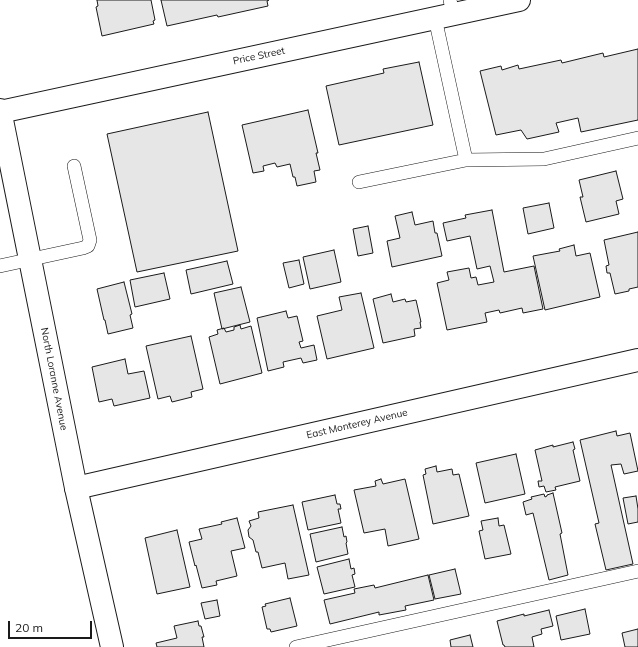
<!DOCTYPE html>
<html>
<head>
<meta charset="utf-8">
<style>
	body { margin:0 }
	#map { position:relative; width:638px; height:647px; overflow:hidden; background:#fff; font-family:Mulish,sans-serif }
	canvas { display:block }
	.scale { position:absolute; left:8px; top:621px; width:84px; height:18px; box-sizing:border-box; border:2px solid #1a1a1a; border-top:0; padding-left:5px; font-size:12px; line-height:14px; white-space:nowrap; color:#1a1a1a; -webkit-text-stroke:3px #fff; paint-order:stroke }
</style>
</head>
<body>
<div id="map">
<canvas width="638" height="647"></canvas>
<div class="scale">20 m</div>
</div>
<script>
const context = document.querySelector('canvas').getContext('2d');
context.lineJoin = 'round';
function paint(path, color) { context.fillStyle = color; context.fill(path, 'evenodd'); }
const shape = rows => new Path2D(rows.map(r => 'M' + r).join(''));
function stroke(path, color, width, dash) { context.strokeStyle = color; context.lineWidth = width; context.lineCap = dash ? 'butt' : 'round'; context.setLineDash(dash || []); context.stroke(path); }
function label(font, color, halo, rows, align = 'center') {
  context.font = font + ' Mulish,sans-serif'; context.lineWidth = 3; context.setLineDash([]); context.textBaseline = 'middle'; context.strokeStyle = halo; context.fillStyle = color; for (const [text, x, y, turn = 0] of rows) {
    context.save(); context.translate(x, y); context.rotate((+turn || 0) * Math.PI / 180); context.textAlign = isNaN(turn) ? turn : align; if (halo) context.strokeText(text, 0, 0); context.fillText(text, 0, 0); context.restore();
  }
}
const building = shape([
	[97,0,151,0,155,20,153,21,154,24,102,36,96,7,98,6,97,0],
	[161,0,269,0,267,1,268,6,218,17,217,15,167,26,161,0],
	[638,49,638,120,581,132,578,118,556,123,559,132,527,139,521,130,496,135,480,71,501,66,502,70,518,65,519,69,561,60,562,63,603,53,604,57,638,49],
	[419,62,433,125,339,145,326,86,384,73,383,69,419,62],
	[308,110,318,153,316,153,320,170,314,171,316,182,297,186,295,177,293,177,290,164,277,167,275,163,263,166,264,171,253,173,242,125,308,110],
	[208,112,238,251,137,272,107,134,208,112],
	[616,171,623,199,616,201,619,214,586,222,580,197,583,197,579,180,616,171],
	[549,203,554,228,528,234,523,208,549,203],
	[492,210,504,272,534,266,543,309,523,313,522,308,500,313,499,310,485,313,487,322,447,330,437,283,449,280,447,272,469,268,471,278,476,277,478,285,494,282,490,266,477,269,470,236,447,241,443,223,466,218,465,215,492,210],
	[412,212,415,225,433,221,435,233,437,233,442,256,392,267,387,241,400,238,395,216,412,212],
	[368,226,373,253,358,256,353,229,368,226],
	[638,232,638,287,629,289,629,291,615,294,610,273,607,273,606,266,609,265,604,240,638,232],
	[574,245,576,256,590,253,600,297,545,310,533,256,560,251,559,249,574,245],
	[334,250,341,282,310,289,303,257,334,250],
	[299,260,304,284,289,288,283,263,299,260],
	[227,261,233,284,191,294,186,270,227,261],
	[164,273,170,299,135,307,130,280,164,273],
	[124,282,132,314,130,315,133,328,108,334,105,320,104,320,97,289,124,282],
	[241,287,250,322,222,329,214,293,241,287],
	[361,293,374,348,327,359,317,316,342,310,339,297,361,293],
	[391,294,393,302,405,299,406,302,416,300,421,322,420,322,421,328,414,329,415,336,383,343,373,299,391,294],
	[286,311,288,318,297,316,303,341,299,342,301,348,314,345,317,360,303,363,301,358,283,362,284,367,268,371,257,318,286,311],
	[240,325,241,329,251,326,262,373,220,384,209,337,218,334,217,330,224,328,226,332,234,330,234,327,240,325],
	[191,336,203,389,191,392,192,397,172,402,170,396,158,399,146,346,191,336],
	[125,359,128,374,144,371,150,398,114,406,112,399,99,402,92,367,125,359],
	[616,431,617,436,630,433,638,471,624,474,621,464,611,465,633,564,606,570,595,524,599,523,580,440,616,431],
	[573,442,575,449,573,450,580,481,555,487,556,490,546,492,544,486,539,487,538,481,542,481,535,450,553,445,553,447,573,442],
	[516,454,525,494,485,503,476,463,516,454],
	[436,466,437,472,452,469,453,475,459,474,469,516,433,524,423,475,426,474,425,469,436,466],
	[381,479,383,484,405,479,419,539,388,546,385,529,364,533,354,490,376,486,375,481,381,479],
	[553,493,562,533,560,534,568,575,549,580,533,513,526,515,523,502,532,499,531,497,544,494,545,497,547,496,547,495,553,493],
	[335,495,337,504,340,504,341,509,338,509,341,523,308,530,302,502,335,495],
	[636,496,638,509,638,522,628,524,623,498,636,496],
	[293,505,309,575,288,579,285,563,262,568,258,552,256,552,253,540,249,537,248,530,251,526,249,521,259,518,258,512,293,505],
	[237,518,245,548,231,551,237,576,216,581,217,585,202,588,196,565,195,566,189,542,202,539,199,529,222,524,221,522,237,518],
	[498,518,499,526,504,525,511,554,485,559,479,531,483,530,481,521,498,518],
	[342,527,344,537,346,536,347,542,346,543,348,554,316,562,310,534,342,527],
	[177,530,190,587,157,594,145,538,177,530],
	[349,559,351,569,354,568,355,574,352,575,355,587,324,594,317,567,349,559],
	[455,569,461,594,435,599,429,575,455,569],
	[428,575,434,600,405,606,406,610,379,615,379,612,330,624,324,600,355,593,354,589,374,585,375,588,428,575],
	[290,598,297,626,271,632,270,629,267,629,262,607,266,606,265,604,290,598],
	[217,600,220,616,205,619,201,603,217,600],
	[585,609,590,634,561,640,556,616,585,609],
	[549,610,553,626,541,629,542,634,532,637,534,647,505,647,504,645,503,645,497,621,524,614,524,616,549,610],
	[198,621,199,626,201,626,204,637,202,637,204,647,157,647,156,643,177,638,174,626,198,621],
	[638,629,638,647,625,647,622,633,638,629],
	[470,635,473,647,451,647,450,640,470,635]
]);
paint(building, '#e6e6e6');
stroke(building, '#1a1a1a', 1);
const service = shape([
	[450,0,453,14],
	[466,160,544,159,638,138],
	[359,182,466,160,435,18],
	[0,266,83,248,88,246,90,240,74,166],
	[296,647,638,571]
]);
const minor = shape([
	[0,110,76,488,112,647],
	[0,112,519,0]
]);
const tertiary = shape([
	[76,488,638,360]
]);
stroke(service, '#1a1a1a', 14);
stroke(minor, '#1a1a1a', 24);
stroke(tertiary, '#1a1a1a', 24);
stroke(service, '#fff', 13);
stroke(minor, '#fff', 22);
stroke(tertiary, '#fff', 22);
label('10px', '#1a1a1a', '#fff', [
	["Price Street",259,56,-12],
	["North Loranne Avenue",54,379,79],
	["East Monterey Avenue",357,424,-13]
]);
</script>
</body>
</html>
